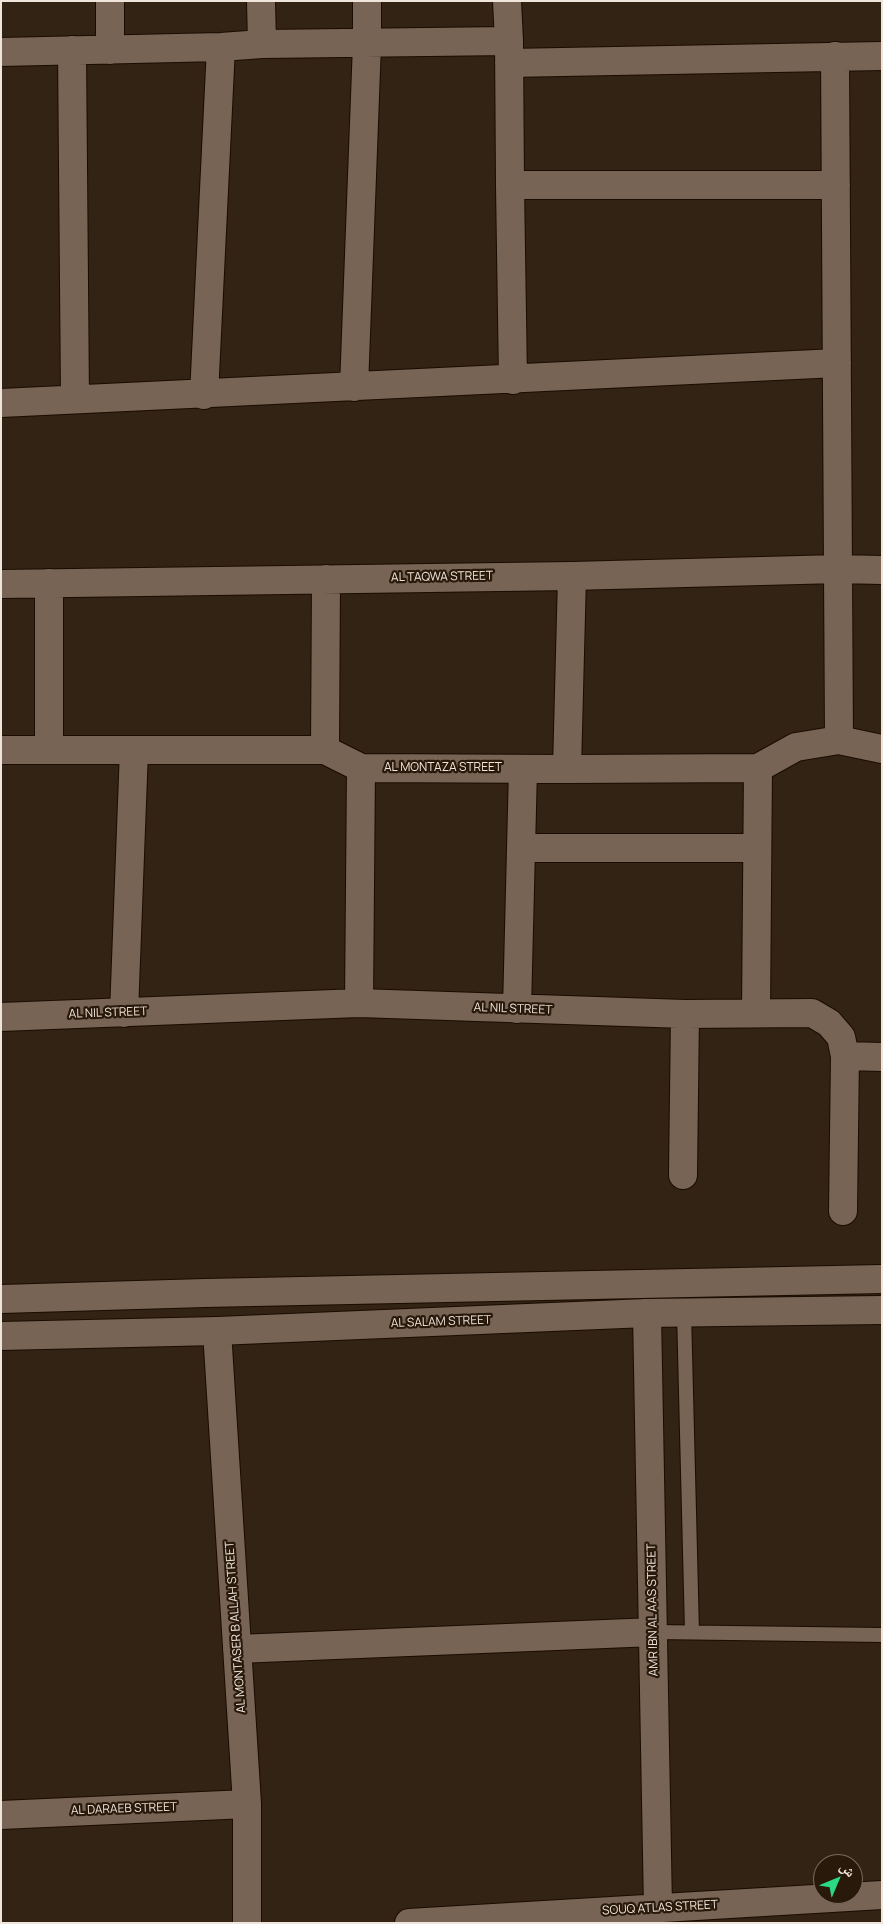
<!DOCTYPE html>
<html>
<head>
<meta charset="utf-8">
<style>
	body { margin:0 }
	#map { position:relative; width:883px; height:1924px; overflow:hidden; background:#332314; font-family:Manrope,"Noto Naskh Arabic",sans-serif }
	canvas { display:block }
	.frame { position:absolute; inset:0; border:2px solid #f0e5db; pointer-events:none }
	.north { position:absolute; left:813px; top:1854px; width:50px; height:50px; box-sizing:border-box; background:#29190b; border:1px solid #796b5e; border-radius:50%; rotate:45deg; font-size:14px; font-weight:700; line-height:20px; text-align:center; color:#f0e5db }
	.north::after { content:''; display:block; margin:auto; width:18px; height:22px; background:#2bd884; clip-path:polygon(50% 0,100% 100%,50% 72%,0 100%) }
</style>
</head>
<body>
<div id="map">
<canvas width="883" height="1924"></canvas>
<div class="frame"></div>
<div class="north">ش</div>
</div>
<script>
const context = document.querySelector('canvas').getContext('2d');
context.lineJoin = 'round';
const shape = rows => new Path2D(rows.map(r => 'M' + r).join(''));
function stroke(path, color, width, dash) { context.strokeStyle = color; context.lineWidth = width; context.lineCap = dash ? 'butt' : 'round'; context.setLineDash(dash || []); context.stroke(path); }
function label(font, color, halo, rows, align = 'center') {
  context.font = font + ' Manrope,sans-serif'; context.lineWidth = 4.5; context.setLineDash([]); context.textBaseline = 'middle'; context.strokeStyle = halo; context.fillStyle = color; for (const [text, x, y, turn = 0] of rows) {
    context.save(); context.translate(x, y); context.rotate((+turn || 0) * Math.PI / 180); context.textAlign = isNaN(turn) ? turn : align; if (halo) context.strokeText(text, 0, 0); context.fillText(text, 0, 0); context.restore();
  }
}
const service = shape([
	[684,1312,692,1632],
	[654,1632,882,1635]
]);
const minor = shape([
	[261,1,262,44],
	[507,1,509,41],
	[72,50,75,398],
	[110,50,110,1],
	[1,52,221,47,262,44,509,41,510,185,836,185],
	[835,56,839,740],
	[509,63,882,56],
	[510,185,513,380],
	[354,387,367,44,367,1],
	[204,395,221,47],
	[1,403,837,363],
	[49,583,49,750],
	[1,584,572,576,838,569,882,570],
	[1,750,325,750,361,768,567,769,758,768,796,747,839,740,882,749],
	[325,750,326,579],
	[567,769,572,576],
	[521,848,757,848],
	[359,1003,361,768],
	[517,1009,523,769],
	[124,1013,134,750],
	[756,1013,758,768],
	[1,1017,359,1003,685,1014,812,1013,829,1023,841,1037,845,1056,843,1211],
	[845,1056,882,1057],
	[683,1175,685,1014],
	[647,1313,658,1908],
	[217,1331,247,1804,247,1923],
	[237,1649,654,1632],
	[1,1815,247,1804],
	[409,1923,882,1895]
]);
const tertiary = shape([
	[1,1299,205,1293,882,1279],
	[1,1336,217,1331,647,1313,882,1310]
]);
stroke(service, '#1a0c01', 16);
stroke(minor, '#1a0c01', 30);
stroke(tertiary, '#1a0c01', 30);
stroke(service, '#776454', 14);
stroke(minor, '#776454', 28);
stroke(tertiary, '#776454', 28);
label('12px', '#f0e5db', '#29190b', [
	["AL TAQWA STREET",442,577,-1],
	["AL MONTAZA STREET",443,768],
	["AL NIL STREET",513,1009,2],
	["AL NIL STREET",108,1013,-2],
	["AL SALAM STREET",441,1322,-2],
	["AMR IBN AL AAS STREET",653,1610,-91],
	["AL MONTASER B ALLAH STREET",236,1627,-94],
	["AL DARAEB STREET",124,1809,-2],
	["SOUQ ATLAS STREET",660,1908,-3]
]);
</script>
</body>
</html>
